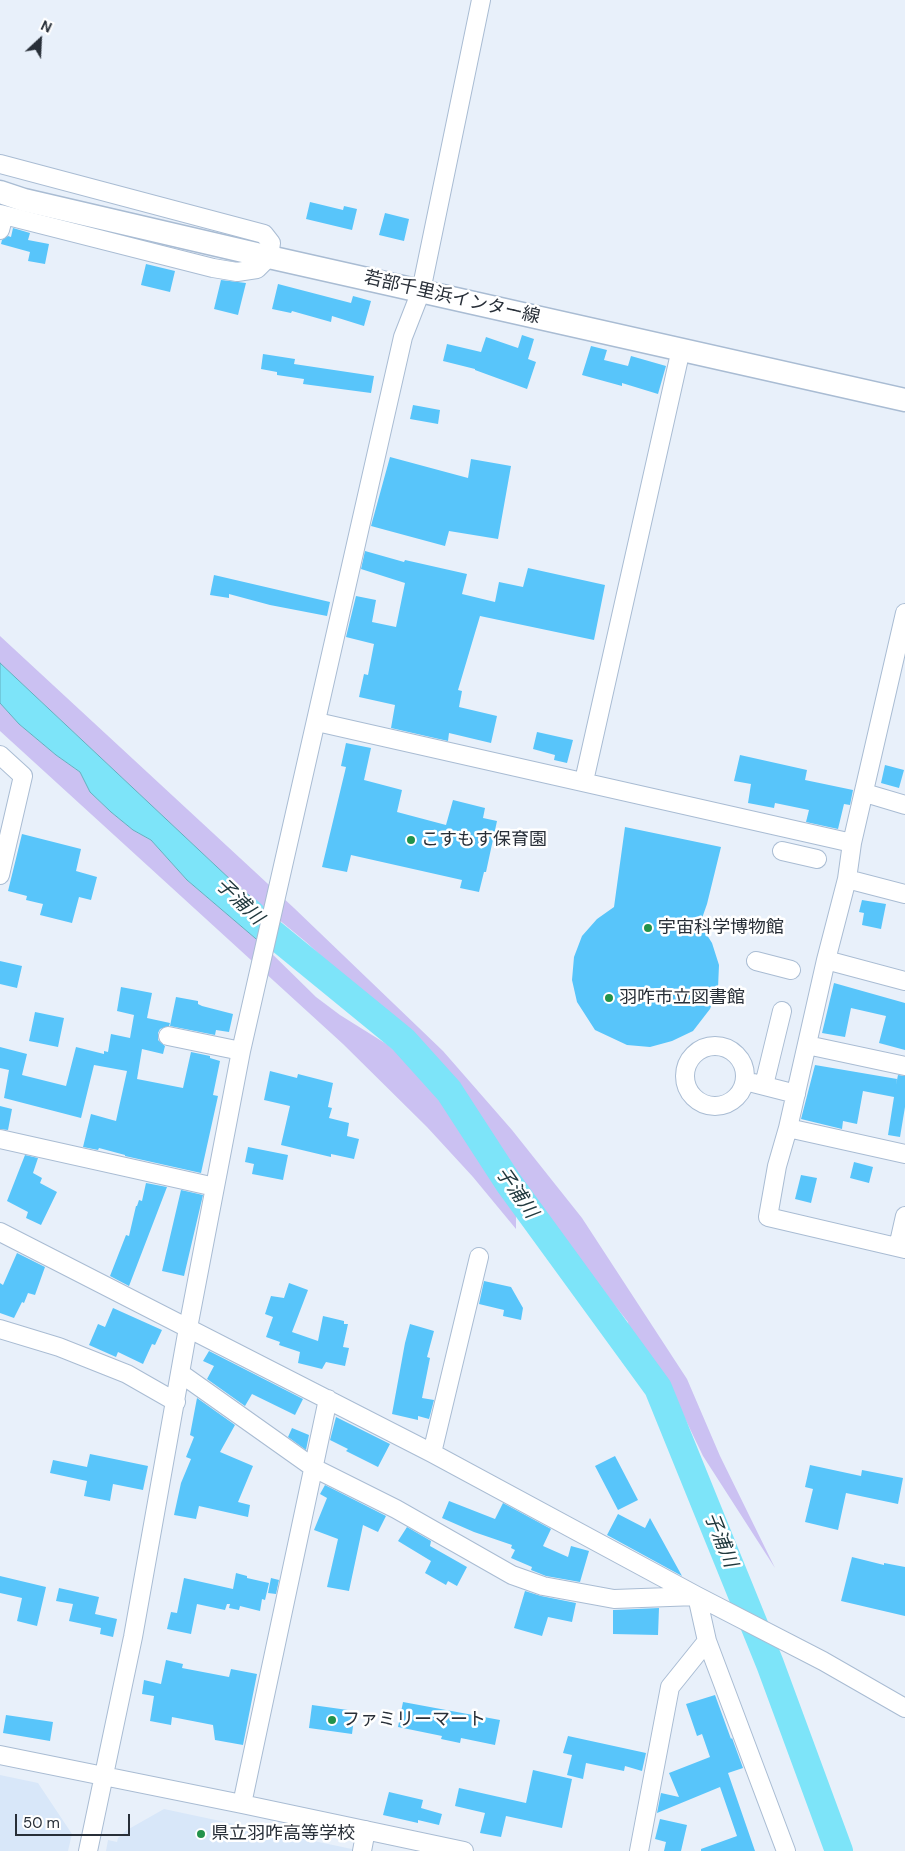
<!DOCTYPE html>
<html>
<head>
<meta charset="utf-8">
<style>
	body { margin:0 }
	#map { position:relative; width:905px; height:1851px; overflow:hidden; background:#e8f0fa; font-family:"DM Sans",sans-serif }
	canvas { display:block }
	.north { position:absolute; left:15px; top:15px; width:50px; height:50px; -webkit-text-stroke:4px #fff; paint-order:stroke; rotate:25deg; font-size:14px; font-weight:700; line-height:20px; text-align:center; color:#282f38 }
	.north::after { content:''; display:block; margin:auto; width:18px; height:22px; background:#282f38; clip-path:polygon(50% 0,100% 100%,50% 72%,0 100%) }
	.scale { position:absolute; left:15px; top:1814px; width:115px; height:22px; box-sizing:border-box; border:2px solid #282f38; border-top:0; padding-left:6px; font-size:15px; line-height:18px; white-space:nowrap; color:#282f38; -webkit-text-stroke:4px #fff; paint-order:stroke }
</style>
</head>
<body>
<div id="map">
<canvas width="905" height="1851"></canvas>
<div class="north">N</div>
<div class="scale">50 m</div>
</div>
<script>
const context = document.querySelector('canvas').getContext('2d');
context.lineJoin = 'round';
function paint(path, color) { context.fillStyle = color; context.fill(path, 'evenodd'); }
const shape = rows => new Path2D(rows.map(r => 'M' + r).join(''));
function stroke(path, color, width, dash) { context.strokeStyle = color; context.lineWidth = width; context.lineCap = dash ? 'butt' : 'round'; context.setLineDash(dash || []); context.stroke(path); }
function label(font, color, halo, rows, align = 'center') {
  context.font = font + ' "DM Sans","Noto Sans JP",sans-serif'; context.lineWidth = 5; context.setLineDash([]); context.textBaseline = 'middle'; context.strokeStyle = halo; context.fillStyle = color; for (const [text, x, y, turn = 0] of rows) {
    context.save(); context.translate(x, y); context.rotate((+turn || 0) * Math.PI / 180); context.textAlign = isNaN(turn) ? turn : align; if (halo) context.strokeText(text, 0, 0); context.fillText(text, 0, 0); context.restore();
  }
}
paint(shape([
	[0,1775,38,1783,72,1834,68,1851,0,1851],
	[164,1809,361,1851,106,1851,108,1840,117,1842,118,1838,127,1830]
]), '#d8e7f9');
paint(shape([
	[0,636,294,908,443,1051,512,1130,582,1218,687,1379,720,1456,775,1568,703,1456,667,1381,657,1376,629,1333,628,1322,509,1172,500,1148,490,1138,446,1075,381,1011,306,942,233,882,0,663],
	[0,703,19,724,56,755,80,772,90,792,111,812,133,830,151,840,187,880,262,944,316,997,340,1015,388,1045,417,1070,441,1097,516,1215,516,1229,473,1177,427,1127,343,1044,0,731]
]), '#cbc1f2');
const water = shape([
	[0,663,233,882,269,912,262,944,187,880,151,840,133,830,111,812,90,792,80,772,56,755,19,724,0,703,0,663]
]);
paint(water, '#7de4f9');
stroke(water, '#64aebf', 1);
stroke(shape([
	[248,911,266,928,403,1040,449,1091,508,1182,658,1388,770,1664,839,1851]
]), '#7de4f9', 28);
paint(shape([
	[310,202,343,210,344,206,357,209,352,230,306,219],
	[385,213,409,219,404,241,379,235],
	[13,228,30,233,28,240,49,244,45,264,28,261,30,252,1,244,2,240,8,236,11,237],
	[146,264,175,271,170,292,141,285],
	[221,280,246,283,238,315,214,309],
	[278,284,351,303,353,296,371,301,364,326,332,316,331,322,292,311,291,313,272,309],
	[522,335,534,339,528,359,536,362,527,389,475,370,475,369,443,361,447,344,481,352,486,337,518,348],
	[591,346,607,350,604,360,628,366,631,356,666,366,658,394,622,383,622,386,582,375],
	[263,354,295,359,294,364,374,376,371,393,303,384,304,379,277,375,277,372,261,369],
	[413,405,440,410,438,424,410,419],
	[390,457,468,478,471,459,511,466,498,539,449,531,445,546,371,526],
	[365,551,404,562,405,560,467,574,462,594,495,602,499,582,523,587,528,568,605,585,594,640,480,616,458,690,462,691,459,707,497,716,491,743,449,733,448,741,391,728,395,705,359,697,364,674,368,675,374,644,346,637,356,596,376,600,372,622,396,627,405,583,361,569],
	[214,575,330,602,327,616,270,605,229,594,229,598,210,595],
	[537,732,573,740,567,763,554,760,555,755,533,749],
	[346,743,371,748,364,780,402,790,397,812,446,825,453,800,485,808,483,818,497,821,486,872,484,872,479,892,460,888,462,880,351,855,347,872,322,867,346,767,341,766],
	[740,755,807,770,805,780,853,790,850,805,844,804,838,829,806,822,809,810,775,803,774,808,748,803,751,784,734,781],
	[885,765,904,770,899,788,881,783],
	[625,827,721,847,707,904,700,924,712,943,719,965,718,988,710,1009,693,1031,672,1041,650,1047,627,1045,595,1030,577,1002,572,980,574,957,582,936,597,919,614,907],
	[22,834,81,849,76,871,97,877,91,900,79,897,72,923,40,915,43,904,26,900,27,896,8,891],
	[862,900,886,904,881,929,862,925,864,913,859,912],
	[0,961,22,966,17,988,0,984],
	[834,983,905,1003,905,1050,879,1043,886,1016,851,1008,845,1037,822,1033],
	[121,987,152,993,147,1018,170,1023,169,1026,160,1029,158,1033,158,1040,165,1046,163,1054,142,1049,137,1079,183,1088,191,1052,210,1056,210,1058,220,1061,213,1095,218,1096,201,1173,125,1156,125,1155,99,1148,98,1150,83,1147,91,1114,116,1121,127,1071,94,1065,81,1118,4,1098,9,1070,0,1068,0,1047,27,1054,22,1075,66,1086,76,1047,104,1054,104,1051,108,1052,111,1034,130,1038,134,1015,117,1011],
	[176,997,198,1001,198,1004,202,1006,233,1014,229,1032,216,1030,215,1035,170,1026],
	[35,1012,64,1018,58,1047,29,1041],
	[815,1065,897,1079,896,1085,898,1075,905,1076,905,1107,900,1137,888,1135,894,1097,863,1091,857,1124,843,1121,842,1129,801,1119],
	[270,1071,297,1078,298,1074,333,1083,328,1107,332,1108,329,1118,349,1123,347,1136,359,1139,354,1159,331,1154,331,1157,281,1145,290,1106,264,1100],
	[0,1106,12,1109,8,1130,0,1129],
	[248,1147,288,1155,283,1180,252,1174,254,1164,245,1162],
	[25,1155,38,1158,33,1173,42,1178,40,1183,57,1192,41,1225,26,1218,28,1212,7,1201],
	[854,1162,873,1167,869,1183,850,1178],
	[801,1175,817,1178,811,1203,795,1199],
	[146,1183,167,1187,129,1286,110,1276,126,1235,129,1236,136,1206,137,1206,139,1200,142,1201],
	[181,1190,203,1195,184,1276,162,1271],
	[17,1253,45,1267,35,1295,28,1293,24,1303,22,1302,14,1318,0,1313,0,1283,3,1285],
	[484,1281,511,1287,523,1308,521,1320,503,1316,504,1310,479,1304],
	[289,1283,308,1290,292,1332,318,1341,323,1316,344,1321,344,1324,348,1324,343,1347,349,1348,345,1366,326,1362,322,1369,298,1363,300,1352,279,1345,280,1342,266,1337,273,1317,265,1314,271,1296,284,1298],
	[113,1308,162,1330,155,1345,152,1344,143,1364,118,1352,116,1357,89,1345,98,1324,105,1327],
	[410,1324,434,1331,427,1357,430,1358,422,1398,434,1400,429,1419,418,1416,418,1420,392,1414,405,1343],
	[209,1351,303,1399,295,1415,252,1394,245,1406,207,1379,214,1366,203,1361],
	[197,1398,235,1425,220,1452,253,1466,238,1502,250,1505,248,1517,199,1506,196,1519,174,1515,181,1483,191,1459,186,1457,194,1437,190,1435],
	[336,1417,390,1444,378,1467,346,1451,348,1449,330,1440],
	[292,1428,309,1435,306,1450,288,1437],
	[90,1454,148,1466,143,1490,113,1484,110,1501,84,1496,87,1481,50,1473,53,1460,87,1467],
	[615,1456,638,1500,618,1510,595,1466],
	[810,1465,861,1476,862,1470,903,1478,898,1504,846,1493,838,1530,805,1522,813,1489,805,1487],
	[325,1485,386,1516,378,1532,363,1525,349,1591,327,1587,338,1539,314,1530,327,1498,320,1494],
	[449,1501,495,1519,503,1503,551,1529,543,1546,568,1557,571,1546,589,1551,580,1582,546,1576,531,1570,532,1567,511,1558,515,1550,511,1548,512,1545,474,1532,442,1518],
	[618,1514,645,1528,650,1518,682,1576,607,1535],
	[407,1527,431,1541,430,1546,467,1567,457,1586,448,1581,446,1585,425,1573,431,1561,398,1541],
	[852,1557,884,1565,884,1563,905,1567,905,1616,841,1601],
	[236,1573,247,1576,247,1578,269,1583,265,1600,262,1599,260,1611,240,1606,239,1610,229,1608,230,1604,227,1604,225,1610,197,1604,191,1634,167,1629,171,1612,177,1613,184,1578,233,1589],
	[0,1576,46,1587,37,1626,17,1621,22,1598,0,1593],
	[271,1578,279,1580,276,1594,268,1593],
	[59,1588,99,1597,95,1614,117,1619,113,1637,100,1634,101,1628,69,1621,73,1604,56,1601],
	[525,1591,541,1596,576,1603,572,1622,548,1617,542,1636,514,1628],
	[659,1608,658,1635,613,1634,613,1610],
	[166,1660,183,1664,182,1668,229,1677,231,1669,257,1674,243,1745,215,1740,213,1725,172,1717,171,1725,150,1721,154,1696,142,1694,144,1680,161,1684],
	[715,1695,731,1739,732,1738,743,1768,728,1773,755,1851,701,1851,701,1849,737,1836,720,1787,657,1813,661,1793,679,1797,669,1773,710,1757,702,1734,697,1736,686,1704],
	[403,1702,500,1720,495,1745,461,1738,460,1743,441,1739,442,1736,398,1727],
	[312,1705,355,1711,352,1734,309,1728],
	[6,1715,53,1722,50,1741,3,1733],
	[568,1736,646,1753,642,1771,625,1766,624,1771,586,1763,583,1779,567,1775,572,1755,563,1753],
	[533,1770,572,1779,562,1828,506,1816,501,1837,480,1833,485,1813,455,1806,459,1788,526,1803],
	[389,1792,423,1800,421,1808,442,1814,439,1825,418,1820,418,1823,383,1815],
	[660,1819,687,1825,681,1851,664,1851,666,1842,655,1839]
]), '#58c5fa');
const minor = shape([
	[0,164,264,234,271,243,269,257,257,269,237,272,213,268,0,214],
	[0,230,4,215],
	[905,613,852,843,847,879,826,960,788,1128,777,1166,768,1217,905,1249],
	[317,722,852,843],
	[0,755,23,776,0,875],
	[584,781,681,349],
	[865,793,905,805],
	[782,851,817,859],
	[847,879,905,894],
	[826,960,905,981],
	[756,961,791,970],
	[168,1036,241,1051],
	[807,1045,905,1066],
	'685 1076a30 30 0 1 1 60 0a30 30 0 1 1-60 0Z',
	[753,1083,796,1094],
	[764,1085,782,1011],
	[788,1128,905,1154],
	[0,1139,215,1187],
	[0,1232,432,1453,697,1596,823,1661,905,1708],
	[898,1247,905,1216],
	[0,1329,59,1347,127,1374,176,1402],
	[180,1373,314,1468,396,1509,512,1575,543,1586,614,1599,697,1596],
	[432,1453,479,1257],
	[697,1596,707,1641,786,1851],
	[0,1755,242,1804,464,1851],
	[242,1804,328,1399],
	[88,1851,133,1637,188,1328,241,1051,403,337,421,291,481,0],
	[362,1851,366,1830],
	[639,1851,670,1687,707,1641]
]);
const major = shape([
	[0,192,24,200,269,257,905,400]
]);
stroke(minor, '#a9bcd3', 20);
stroke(major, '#a9bcd3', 25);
stroke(minor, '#fff', 18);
stroke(major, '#fff', 22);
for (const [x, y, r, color] of [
	[411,840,5,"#22924b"],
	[648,928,5,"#22924b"],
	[609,998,5,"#22924b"],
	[332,1720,5,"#22924b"],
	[201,1834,5,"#22924b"]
]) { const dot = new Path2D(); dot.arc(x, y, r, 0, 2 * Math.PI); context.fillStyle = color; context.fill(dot); stroke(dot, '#fff', 2); }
label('18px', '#282f38', '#fff', [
	["若部千里浜インター線",452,298,13]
]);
label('18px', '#282f38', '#fff', [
	["こすもす保育園",421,840],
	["宇宙科学博物館",658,928],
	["羽咋市立図書館",619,998],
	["ファミリーマート",342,1720],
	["県立羽咋高等学校",211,1834]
], 'left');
label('italic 19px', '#21393e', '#fff', [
	["子浦川",239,902,44],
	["子浦川",516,1193,55],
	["子浦川",720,1540,68]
]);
</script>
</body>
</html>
